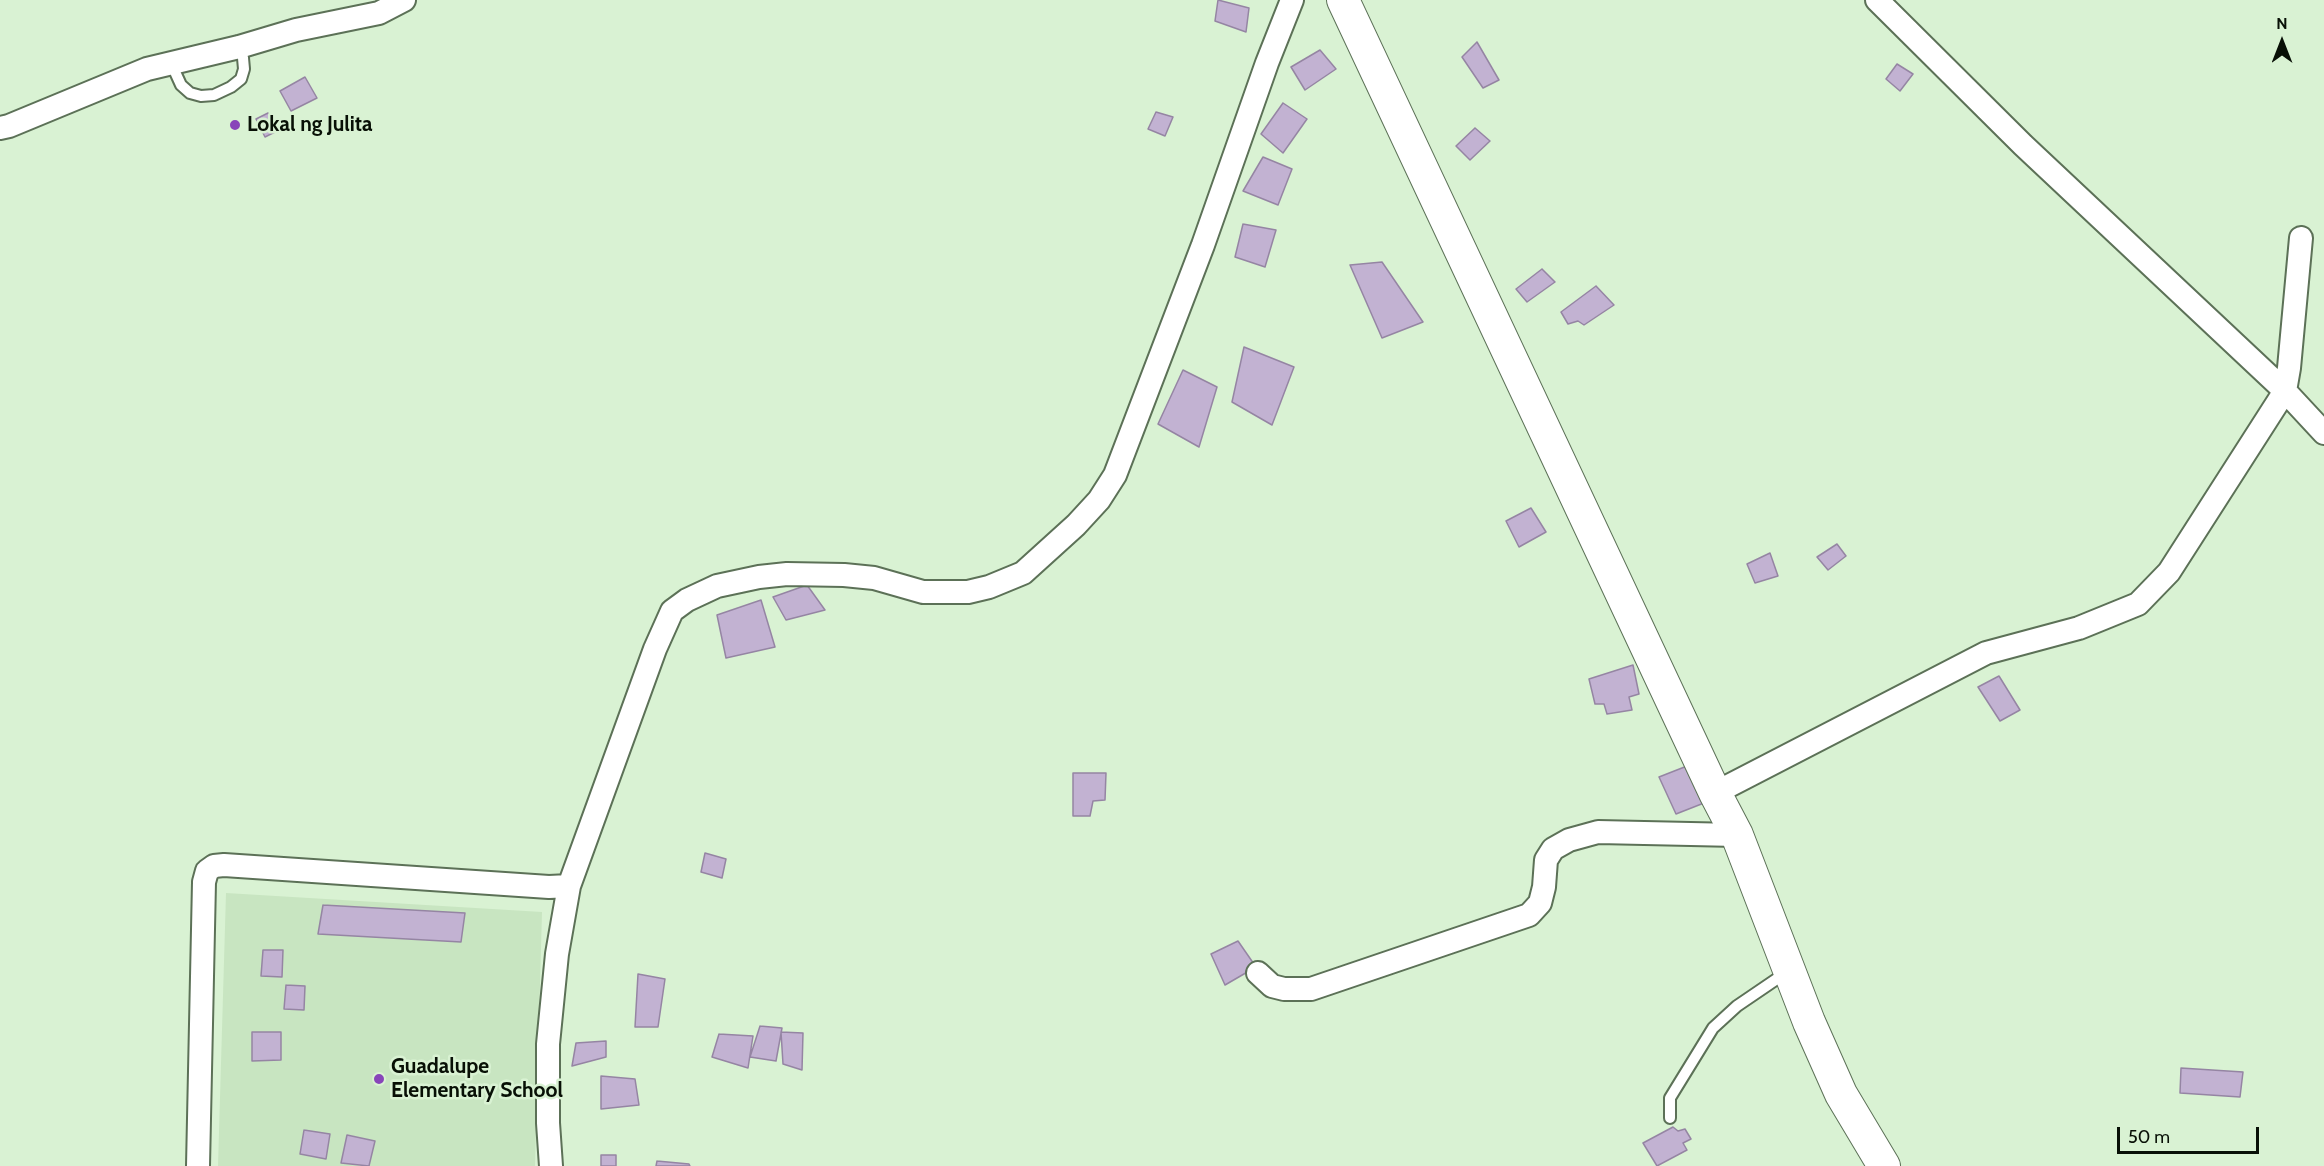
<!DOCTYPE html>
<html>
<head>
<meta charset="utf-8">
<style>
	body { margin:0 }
	#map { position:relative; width:2324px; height:1166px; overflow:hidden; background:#d9f2d3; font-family:Cabin,sans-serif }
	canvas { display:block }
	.north { position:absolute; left:2252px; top:12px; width:60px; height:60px; -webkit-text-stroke:4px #d9f2d3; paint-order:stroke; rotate:0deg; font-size:16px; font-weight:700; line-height:24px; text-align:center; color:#081006 }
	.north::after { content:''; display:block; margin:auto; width:21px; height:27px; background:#081006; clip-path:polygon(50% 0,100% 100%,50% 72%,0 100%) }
	.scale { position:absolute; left:2117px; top:1127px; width:142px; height:27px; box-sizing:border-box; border:3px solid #081006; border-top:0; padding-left:8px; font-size:18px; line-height:21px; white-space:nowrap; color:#081006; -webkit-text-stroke:4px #d9f2d3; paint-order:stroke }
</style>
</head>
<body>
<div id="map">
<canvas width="2324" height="1166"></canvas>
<div class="north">N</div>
<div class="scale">50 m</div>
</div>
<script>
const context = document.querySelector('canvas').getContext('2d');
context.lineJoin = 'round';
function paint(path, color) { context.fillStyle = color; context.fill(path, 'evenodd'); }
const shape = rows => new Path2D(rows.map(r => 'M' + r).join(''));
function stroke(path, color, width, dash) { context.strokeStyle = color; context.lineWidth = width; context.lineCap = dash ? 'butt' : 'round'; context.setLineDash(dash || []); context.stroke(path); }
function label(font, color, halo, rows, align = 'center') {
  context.font = font + ' Cabin,sans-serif'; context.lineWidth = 5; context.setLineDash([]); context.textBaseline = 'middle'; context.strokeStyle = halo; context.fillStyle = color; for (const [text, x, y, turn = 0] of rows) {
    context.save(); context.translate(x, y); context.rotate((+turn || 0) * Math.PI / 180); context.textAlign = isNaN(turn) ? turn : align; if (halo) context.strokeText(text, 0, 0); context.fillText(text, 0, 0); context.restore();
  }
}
paint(shape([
	[226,893,542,912,535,1166,218,1166]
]), '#c8e5c1');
const building = shape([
	[1218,0,1249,8,1246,32,1215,21,1218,0],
	[1477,42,1499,80,1483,88,1462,57,1477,42],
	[1320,50,1336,69,1305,90,1291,67,1320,50],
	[1897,64,1913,74,1900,91,1886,79,1897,64],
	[305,77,317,98,291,111,280,91,305,77],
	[1283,103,1307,119,1283,153,1261,134,1283,103],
	[1156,112,1173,117,1165,136,1148,129,1156,112],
	[268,113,277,131,265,137,256,119,268,113],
	[1475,128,1490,141,1470,160,1456,146,1475,128],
	[1263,157,1292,169,1278,205,1243,191,1263,157],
	[1243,224,1276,230,1265,267,1235,257,1243,224],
	[1382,262,1423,322,1382,338,1350,265,1382,262],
	[1542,269,1555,282,1527,302,1516,289,1542,269],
	[1596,286,1614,305,1584,325,1578,321,1568,324,1561,312,1596,286],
	[1244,347,1294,367,1272,425,1232,402,1244,347],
	[1183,370,1217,387,1199,447,1158,424,1183,370],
	[1531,508,1546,532,1519,547,1506,521,1531,508],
	[1837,544,1846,556,1828,570,1817,557,1837,544],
	[1770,553,1778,576,1755,583,1747,564,1770,553],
	[807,585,825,610,786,620,773,597,807,585],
	[761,600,775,647,726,658,717,615,761,600],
	[1633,665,1639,694,1629,697,1632,710,1607,714,1604,704,1595,704,1589,679,1633,665],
	[1999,676,2020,710,2000,721,1978,687,1999,676],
	[1687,766,1704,803,1676,814,1659,777,1687,766],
	[1073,773,1106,773,1105,800,1093,801,1090,816,1073,816,1073,773],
	[705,853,726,859,722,878,701,872,705,853],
	[323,905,465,913,461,942,318,934,323,905],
	[1238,941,1256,967,1225,985,1211,954,1238,941],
	[263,950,283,950,282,977,261,976,263,950],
	[638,974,665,979,658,1027,635,1027,638,974],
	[286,985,305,986,304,1010,284,1009,286,985],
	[760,1026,782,1028,776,1061,750,1057,760,1026],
	[252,1032,281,1032,281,1060,252,1061,252,1032],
	[781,1032,803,1033,802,1070,783,1064,781,1032],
	[719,1034,753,1036,748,1068,712,1057,719,1034],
	[606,1041,606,1057,572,1066,576,1043,606,1041],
	[2181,1068,2243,1072,2240,1097,2180,1093,2181,1068],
	[601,1076,635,1079,639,1105,601,1109,601,1076],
	[1673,1127,1678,1131,1685,1129,1691,1139,1683,1143,1687,1150,1657,1166,1643,1143,1673,1127],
	[304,1130,330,1134,326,1159,300,1154,304,1130],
	[347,1135,375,1141,369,1166,341,1163,347,1135],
	[601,1155,616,1155,616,1166,601,1166,601,1155],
	[657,1161,689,1164,690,1166,656,1166,657,1161]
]);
paint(building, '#c2b2d2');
stroke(building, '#9585a3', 1.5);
const lane = shape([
	[171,63,181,85,190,93,201,96,214,95,231,87,241,79,244,69,243,58,239,47],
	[1670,1118,1670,1098,1713,1028,1737,1006,1787,972]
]);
const street = shape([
	[1877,0,2023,145,2285,391,2324,433],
	[0,128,9,126,147,69,239,47,296,30,379,13,404,0],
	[1715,793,1986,653,2079,628,2138,604,2169,572,2285,391,2289,368,2301,238],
	[1258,973,1272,986,1284,989,1311,989,1529,915,1540,903,1544,887,1546,860,1553,849,1569,840,1598,832,1737,835],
	[198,1166,204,882,207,871,214,866,224,865,549,887,569,886],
	[551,1166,548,1123,548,1044,557,954,569,886,655,649,672,611,687,600,717,586,759,577,787,574,844,575,874,578,923,592,968,592,989,587,1023,573,1076,525,1099,500,1115,475,1203,245,1267,63,1292,0]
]);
const secondary = shape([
	[1343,0,1715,793,1737,835,1809,1022,1841,1094,1884,1166]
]);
stroke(lane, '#5c7157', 14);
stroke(street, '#5c7157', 26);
stroke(secondary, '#5c7157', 34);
stroke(lane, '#fff', 10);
stroke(street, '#fff', 22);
stroke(secondary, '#fff', 32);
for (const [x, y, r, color] of [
	[235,125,6,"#8845b9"],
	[379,1079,6,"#8845b9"]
]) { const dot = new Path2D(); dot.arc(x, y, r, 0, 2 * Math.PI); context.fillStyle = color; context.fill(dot); stroke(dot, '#d9f2d3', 2); }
label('bold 21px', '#081006', '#d9f2d3', [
	["Lokal ng Julita",247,125],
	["Guadalupe",391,1067],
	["Elementary School",391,1091]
], 'left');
</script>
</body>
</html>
